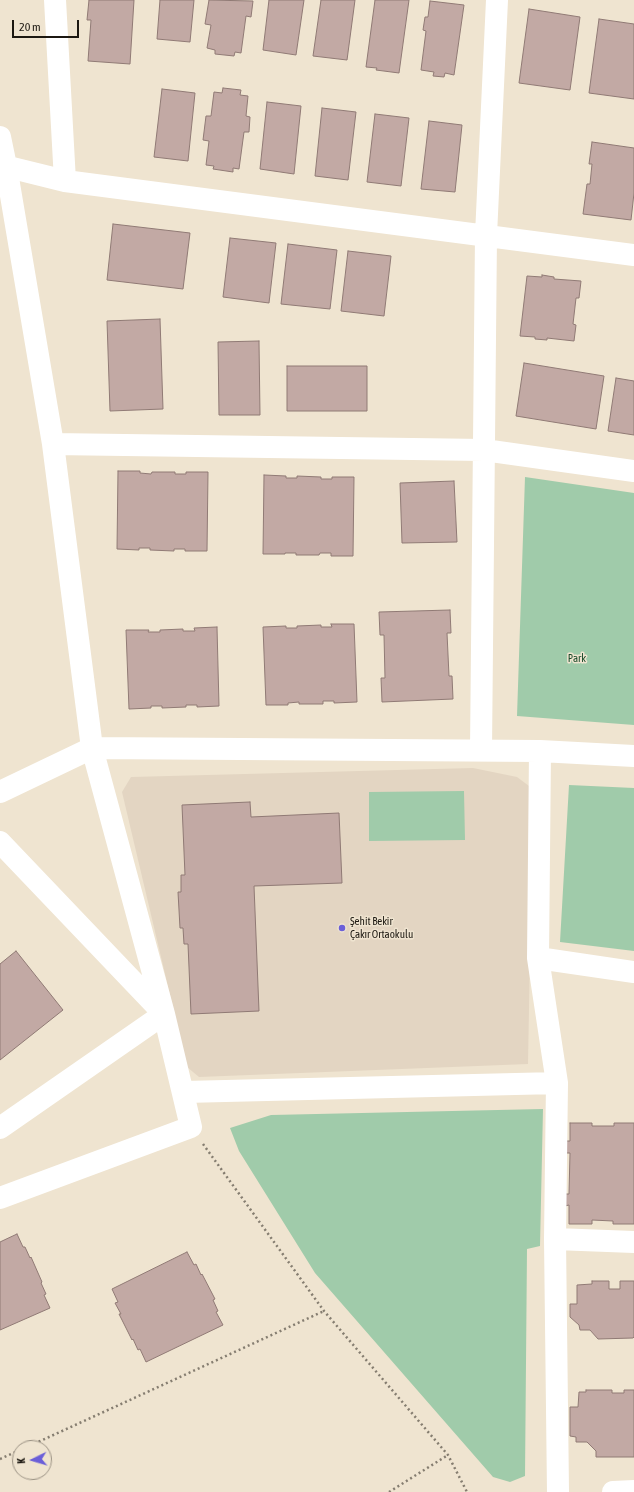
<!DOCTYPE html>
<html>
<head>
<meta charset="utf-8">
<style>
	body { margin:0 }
	#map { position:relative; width:634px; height:1492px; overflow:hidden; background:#efe4d0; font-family:"Asap Condensed",sans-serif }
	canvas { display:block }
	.north { position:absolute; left:12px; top:1440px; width:40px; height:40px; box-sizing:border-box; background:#efe4d0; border:1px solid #9b9284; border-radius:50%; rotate:265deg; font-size:11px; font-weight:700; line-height:16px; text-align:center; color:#1c1811 }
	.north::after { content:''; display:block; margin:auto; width:14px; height:18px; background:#6b5fd8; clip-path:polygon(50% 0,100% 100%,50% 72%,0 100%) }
	.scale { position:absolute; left:12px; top:20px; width:67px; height:18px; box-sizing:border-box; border:2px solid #1c1811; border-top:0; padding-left:5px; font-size:12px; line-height:14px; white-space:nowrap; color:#1c1811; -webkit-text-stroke:3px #efe4d0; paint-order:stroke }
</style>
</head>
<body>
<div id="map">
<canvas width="634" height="1492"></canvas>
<div class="north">K</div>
<div class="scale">20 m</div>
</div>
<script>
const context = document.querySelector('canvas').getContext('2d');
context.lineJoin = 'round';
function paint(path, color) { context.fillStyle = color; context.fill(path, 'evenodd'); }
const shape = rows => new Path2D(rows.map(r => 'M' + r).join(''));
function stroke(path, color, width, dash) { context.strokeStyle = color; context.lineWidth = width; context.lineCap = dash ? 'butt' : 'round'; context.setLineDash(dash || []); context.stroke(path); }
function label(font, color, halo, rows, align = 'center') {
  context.font = font + ' "Asap Condensed",sans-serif'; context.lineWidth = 3; context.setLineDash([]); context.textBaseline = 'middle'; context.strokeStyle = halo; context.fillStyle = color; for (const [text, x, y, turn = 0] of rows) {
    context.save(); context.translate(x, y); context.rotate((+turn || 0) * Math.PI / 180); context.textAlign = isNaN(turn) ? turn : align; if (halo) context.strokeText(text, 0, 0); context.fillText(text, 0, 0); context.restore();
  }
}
paint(shape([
	[473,768,517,777,533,789,528,1064,199,1077,187,1067,122,792,131,777]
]), '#e3d5c2');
paint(shape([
	[525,477,634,493,634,725,517,716],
	[569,785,634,788,634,951,560,942],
	[464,791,465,840,369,841,369,792],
	[543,1109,540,1246,527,1249,525,1476,510,1482,493,1477,315,1273,239,1151,230,1128,271,1115]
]), '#a0cbaa');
const building = shape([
	[89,0,134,0,130,64,88,61,91,20,87,20,89,0],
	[160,0,194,0,190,42,157,39,160,0],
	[209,0,253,1,251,17,246,16,241,53,235,52,234,56,215,54,215,50,207,48,211,25,205,24,209,0],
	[269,0,304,0,296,55,263,50,269,0],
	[321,0,355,0,347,60,313,56,321,0],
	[375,0,409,0,399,73,376,70,377,68,366,67,375,0],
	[430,1,464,5,454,75,445,73,444,77,433,76,434,72,421,70,426,31,423,30,425,17,428,17,430,1],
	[529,9,580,17,570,90,519,83,529,9],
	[599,19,634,24,634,99,589,93,599,19],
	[223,88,241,90,240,95,248,96,246,116,250,117,249,132,244,132,239,169,233,168,233,172,213,169,214,166,206,165,209,141,203,140,206,116,211,116,214,92,222,93,223,88],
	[162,89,195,93,188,161,154,157,162,89],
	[267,102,301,106,294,174,260,169,267,102],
	[322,108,356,112,348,180,315,176,322,108],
	[375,114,409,118,401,186,367,182,375,114],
	[429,121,462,125,455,192,421,189,429,121],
	[592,142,634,148,634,193,631,220,583,214,587,184,590,184,592,164,589,164,592,142],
	[113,224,190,233,183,289,107,280,113,224],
	[230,238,276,243,269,303,223,297,230,238],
	[288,244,337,250,330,309,281,304,288,244],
	[348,251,391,256,384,316,341,311,348,251],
	[542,275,554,277,554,279,581,281,579,298,576,298,573,324,576,325,574,341,547,338,547,340,535,339,535,337,520,336,527,276,542,277,542,275],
	[160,319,163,409,110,411,107,321,160,319],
	[259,341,260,415,219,415,218,342,259,341],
	[524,363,604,376,596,429,516,416,524,363],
	[287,366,367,366,367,411,287,411,287,366],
	[616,378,634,381,634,435,608,431,616,378],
	[118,471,140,471,140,473,151,474,152,472,175,472,175,474,186,474,186,472,208,472,207,551,185,551,185,549,174,549,174,551,150,550,150,548,139,548,139,550,117,549,118,471],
	[264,475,286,476,286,478,297,478,297,476,321,477,321,479,332,479,332,477,354,477,353,556,331,556,331,553,320,553,319,555,296,555,296,553,285,553,285,554,263,554,264,475],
	[454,481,457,542,402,543,400,483,454,481],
	[450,610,451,633,447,633,449,676,452,676,453,699,382,702,381,678,385,678,384,635,380,635,379,612,450,610],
	[331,624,354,624,357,702,334,703,334,701,323,701,323,704,299,704,299,702,288,703,288,705,266,705,263,627,286,626,286,628,297,628,297,626,321,625,321,627,332,627,331,624],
	[217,627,219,706,197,707,197,705,186,705,186,707,162,708,162,706,151,706,151,708,129,709,126,630,149,630,148,632,160,632,160,630,183,629,183,631,195,631,194,628,217,627],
	[250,802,251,817,339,813,342,883,254,886,259,1011,191,1014,188,944,184,944,183,928,180,928,178,892,181,892,181,875,185,875,182,805,250,802],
	[16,951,63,1010,0,1060,0,964,16,951],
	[570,1123,592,1123,592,1126,614,1126,614,1123,634,1123,634,1224,613,1224,613,1221,592,1220,592,1224,569,1224,569,1205,565,1206,565,1194,569,1194,570,1153,565,1153,565,1141,570,1141,570,1123],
	[17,1234,23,1247,25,1247,30,1258,31,1257,42,1282,41,1283,46,1294,44,1295,50,1308,0,1330,0,1242,17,1234],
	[187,1252,194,1265,196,1264,201,1275,202,1274,215,1299,213,1300,218,1311,216,1312,223,1325,146,1362,140,1349,138,1350,133,1339,132,1340,119,1314,121,1314,115,1303,118,1302,112,1289,187,1252],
	[592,1281,609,1281,609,1289,620,1289,620,1281,634,1281,634,1337,633,1338,598,1339,590,1330,580,1330,579,1325,570,1317,570,1304,577,1304,577,1285,592,1284,592,1281],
	[586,1390,612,1390,612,1393,624,1393,624,1390,634,1390,634,1457,596,1457,596,1451,587,1442,576,1442,576,1437,570,1436,570,1407,578,1407,579,1392,586,1392,586,1390]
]);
paint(building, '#c2a9a4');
stroke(building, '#907a75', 1);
stroke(shape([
	[203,1144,324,1311,448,1455,467,1492],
	[25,1448,324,1311],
	[0,1459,20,1450],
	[389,1492,448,1455]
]), '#857d70', 2.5, [2, 3]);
stroke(shape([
	[55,0,65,181],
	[0,137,6,166,53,444,92,748,164,1014,191,1127,0,1198],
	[0,165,65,181,634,255],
	[53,444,484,450,634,471],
	[481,750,486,235,497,0],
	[540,751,538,958,557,1083,555,1239,558,1492],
	[0,792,92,748,540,751,634,756],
	[0,842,164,1014,0,1128],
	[538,958,634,972],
	[184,1092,557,1083],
	[555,1239,634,1242],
	[613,1492,634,1491]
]), '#fff', 22);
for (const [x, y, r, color] of [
	[342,928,4,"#6b5fd8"]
]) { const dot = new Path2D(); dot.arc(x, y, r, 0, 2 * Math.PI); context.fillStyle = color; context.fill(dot); stroke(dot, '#efe4d0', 1.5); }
label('11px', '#184a29', '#efe4d0', [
	["Park",577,659]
]);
label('11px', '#1c1811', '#efe4d0', [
	["Şehit Bekir",350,922],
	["Çakır Ortaokulu",350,935]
], 'left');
</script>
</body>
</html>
